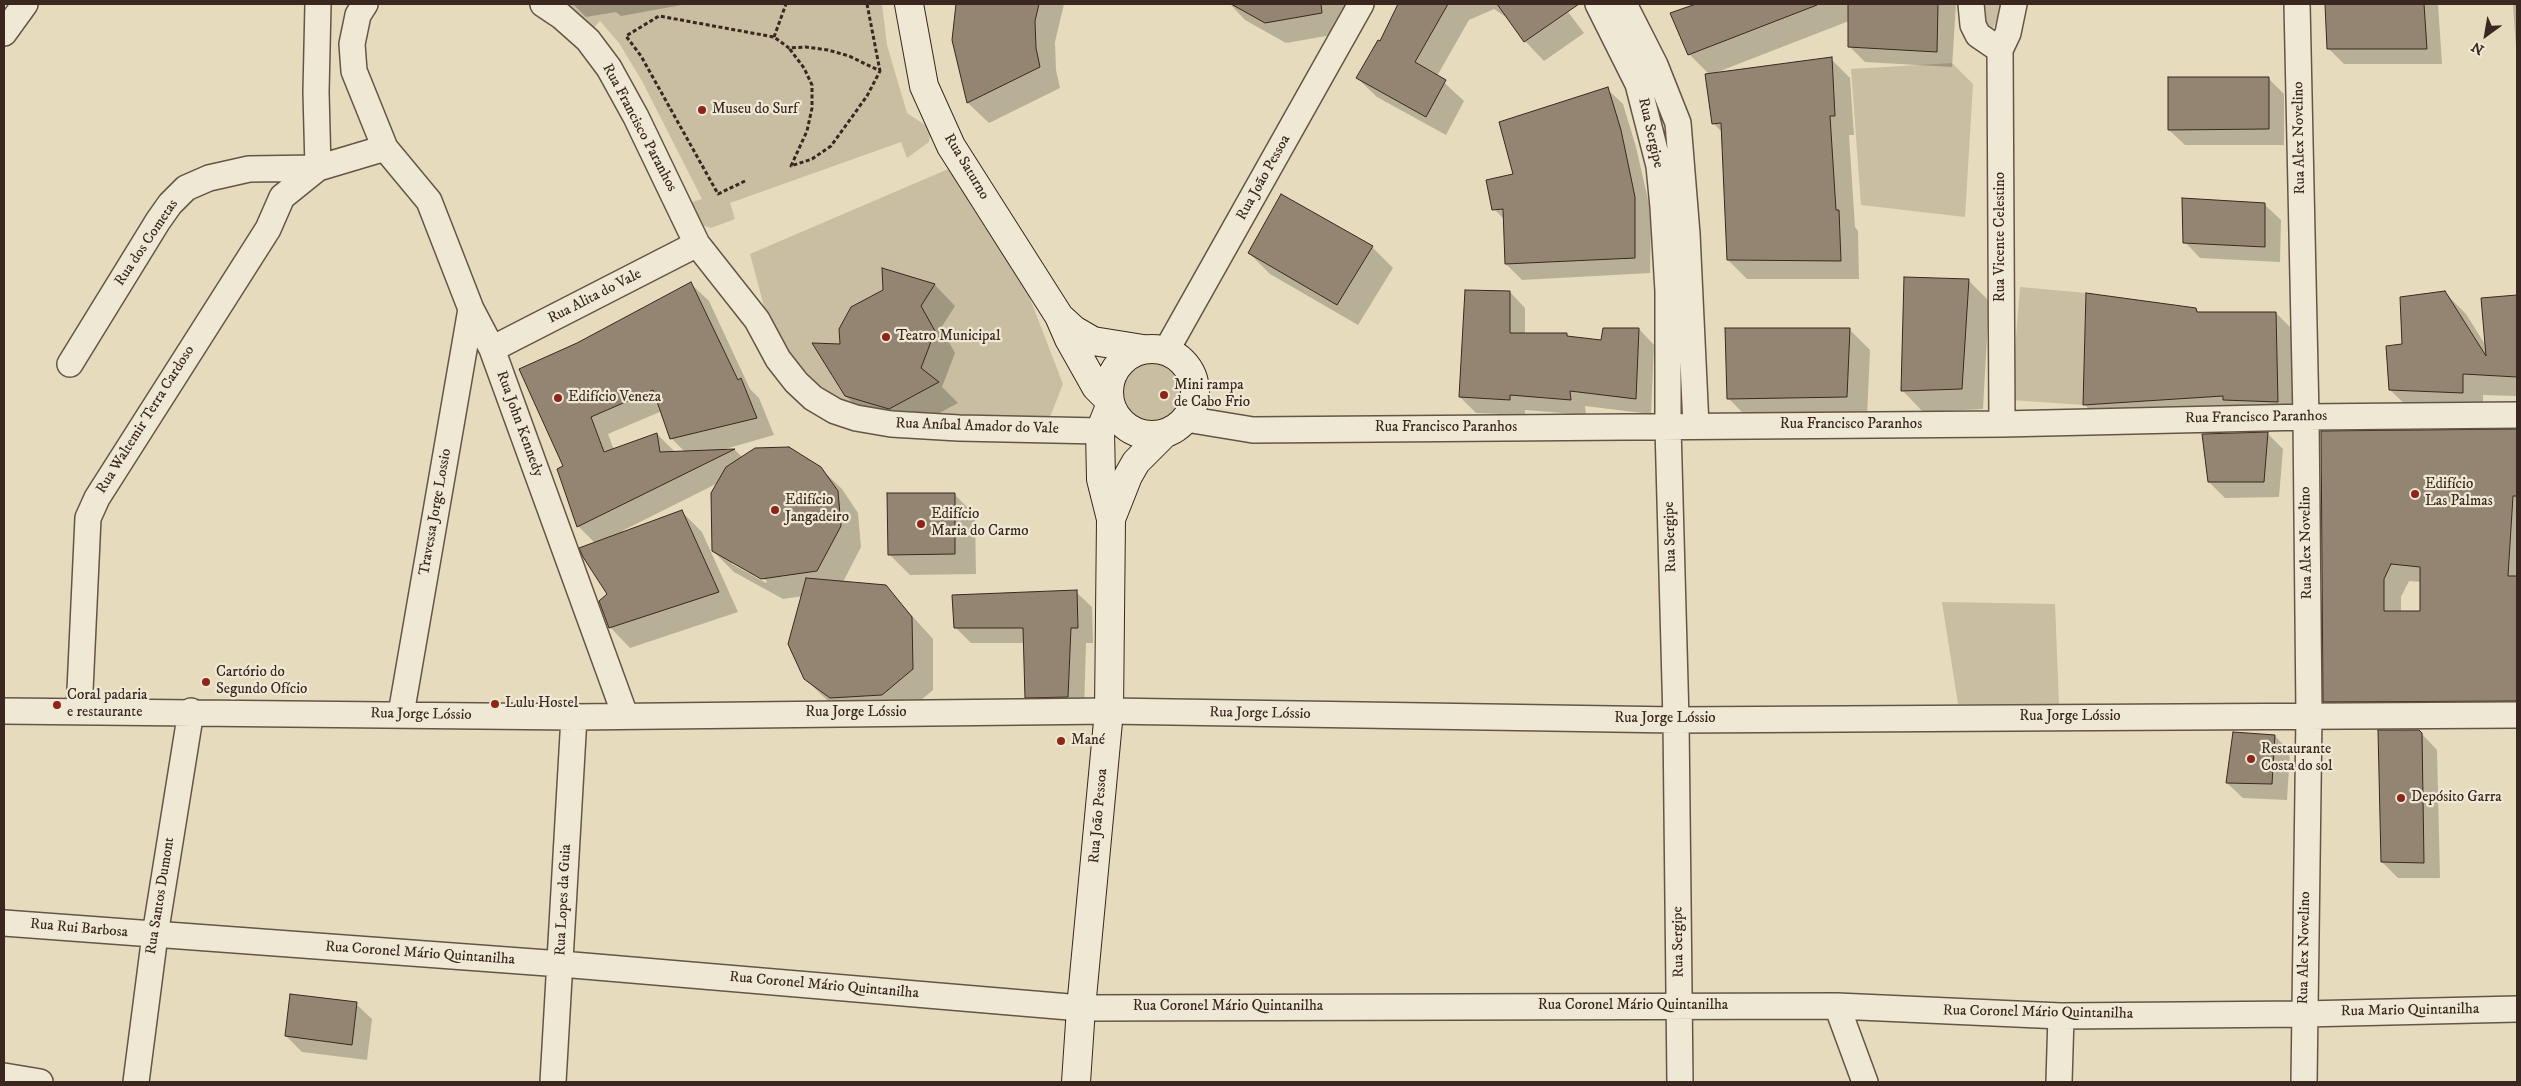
<!DOCTYPE html>
<html>
<head>
<meta charset="utf-8">
<style>
	body { margin:0 }
	#map { position:relative; width:2521px; height:1086px; overflow:hidden; background:#e6dbbd; font-family:"IM FELL DW Pica",serif }
	canvas { display:block }
	.frame { position:absolute; inset:0; border:5px solid #3a2820; pointer-events:none }
	.north { position:absolute; left:2461px; top:10px; width:50px; height:50px; -webkit-text-stroke:4px #efe8d4; paint-order:stroke; rotate:212deg; font-size:14px; font-weight:700; line-height:20px; text-align:center; color:#3a2820 }
	.north::after { content:''; display:block; margin:auto; width:18px; height:22px; background:#3a2820; clip-path:polygon(50% 0,100% 100%,50% 72%,0 100%) }
</style>
</head>
<body>
<div id="map">
<canvas width="2521" height="1086"></canvas>
<div class="frame"></div>
<div class="north">N</div>
</div>
<script>
const context = document.querySelector('canvas').getContext('2d');
context.lineJoin = 'round';
function paint(path, color) { context.fillStyle = color; context.fill(path, 'evenodd'); }
const shape = rows => new Path2D(rows.map(r => 'M' + r).join(''));
function stroke(path, color, width, dash) { context.strokeStyle = color; context.lineWidth = width; context.lineCap = dash ? 'butt' : 'round'; context.setLineDash(dash || []); context.stroke(path); }
function label(font, color, halo, rows, align = 'center') {
  context.font = font + ' "IM FELL DW Pica",serif'; context.lineWidth = 4.5; context.setLineDash([]); context.textBaseline = 'middle'; context.strokeStyle = halo; context.fillStyle = color; for (const [text, x, y, turn = 0] of rows) {
    context.save(); context.translate(x, y); context.rotate((+turn || 0) * Math.PI / 180); context.textAlign = isNaN(turn) ? turn : align; if (halo) context.strokeText(text, 0, 0); context.fillText(text, 0, 0); context.restore();
  }
}
paint(shape([
	[556,4,882,4,887,45,907,113,931,129,929,142,907,158,901,142,730,203,735,219,711,228,698,224,688,203,702,199,642,81,619,43,600,21,590,32],
	[1981,4,2001,4,2001,12,1991,32,1980,20],
	[1952,63,1973,84,1965,217,1861,205,1851,69],
	[953,167,1024,283,1063,384,1050,417,903,414,840,404,802,368,772,336,750,254],
	[2020,287,2086,293,2083,405,2011,400],
	'1123 391a30 30 0 1 1 60 0a30 30 0 1 1-60 0Z',
	[1942,602,2055,604,2059,705,1958,704]
]), '#c9bda2');
paint(shape([
	[573,4,687,4,621,16,616,12,586,17],
	[957,4,1064,4,1055,42,1056,70,1060,88,989,123,968,103,954,40],
	[1230,4,1350,4,1332,35,1286,43,1245,20],
	[1399,4,1562,4,1584,33,1544,61,1525,41,1509,19,1494,9,1469,20,1437,76,1464,101,1446,135,1377,97,1357,78,1381,43],
	[1700,4,1956,4,1952,67,1865,62,1849,46,1849,21,1715,73,1831,59,1850,78,1854,135,1849,135,1855,227,1858,231,1859,279,1747,279,1728,260,1723,133,1713,123,1710,75,1689,54,1672,14],
	[2326,4,2438,4,2442,64,2344,64,2329,49],
	[2513,4,2517,4,2517,49,2516,47],
	[2268,78,2284,94,2284,145,2185,145,2169,130],
	[1607,89,1623,104,1636,147,1651,213,1650,273,1522,280,1506,264,1505,220,1494,209,1515,175],
	[2265,205,2281,220,2280,262,2200,258,2185,242],
	[1372,247,1393,268,1358,325,1270,274,1249,253],
	[884,270,935,285,955,306,941,328,955,353,942,387,958,403,910,429,867,417,846,396,841,345,884,291],
	[1968,280,1989,301,1983,409,1923,412,1903,391],
	[691,284,709,301,750,389,759,398,774,435,718,451,735,450,743,458,820,468,842,489,858,513,861,547,843,582,885,586,933,639,933,690,903,715,852,718,827,700,805,679,803,596,783,599,734,572,713,551,718,483,622,531,623,533,681,511,702,532,738,612,630,648,610,627,608,595,595,543,578,526,558,469,565,467,578,344],
	[662,411,672,439,685,452,675,452,657,434,614,450,608,434],
	[732,561,767,581,766,583,732,564],
	[1510,292,1525,308,1525,334,1566,335,1570,338,1602,341,1639,329,1654,345,1651,414,1585,406,1586,415,1525,410,1525,415,1476,413,1460,397],
	[2445,293,2466,314,2486,346,2483,299,2517,297,2517,396,2483,395,2483,413,2411,410,2390,390,2404,345],
	[2196,309,2200,314,2276,313,2295,332,2297,421,2103,424,2084,404],
	[1849,329,1870,350,1867,417,1749,419,1728,398],
	[2517,430,2517,718,2342,719,2324,701,2322,432],
	[2409,581,2421,582,2421,612,2401,612,2401,597],
	[2268,434,2283,449,2279,497,2225,498,2209,482],
	[954,494,975,515,976,574,910,575,889,554],
	[1076,592,1092,607,1093,643,1086,643,1084,712,1042,713,1026,697,1025,643,971,643,955,627],
	[2419,731,2437,750,2440,878,2398,878,2382,862],
	[2275,736,2290,752,2287,800,2243,798,2227,783],
	[356,1004,372,1019,367,1060,302,1052,286,1036]
]), '#0003');
const building = shape([
	[956,4,1039,4,1035,21,1036,48,1040,67,967,103,952,40,956,4],
	[1231,4,1321,4,1322,13,1265,23,1231,4],
	[1398,4,1448,4,1415,62,1446,80,1426,117,1356,78,1378,40,1380,41,1398,4],
	[1497,4,1579,4,1524,42,1497,4],
	[1696,4,1817,4,1817,5,1688,55,1670,13,1696,4],
	[1848,4,1938,4,1937,52,1848,47,1848,4],
	[2325,4,2424,4,2427,49,2327,49,2325,4],
	[1832,57,1835,116,1830,116,1836,210,1839,210,1841,261,1727,260,1721,123,1712,124,1705,74,1832,57],
	[2168,77,2269,77,2269,129,2168,130,2168,77],
	[1608,87,1621,130,1635,197,1635,258,1505,264,1503,209,1492,210,1486,180,1513,174,1499,122,1608,87],
	[1281,194,1373,246,1337,305,1248,253,1281,194],
	[2182,198,2265,203,2265,247,2183,243,2182,198],
	[882,268,935,284,921,306,935,331,921,368,939,382,889,409,845,396,812,343,840,344,839,329,851,307,883,290,882,268],
	[1904,277,1969,279,1962,389,1901,391,1904,277],
	[691,282,738,380,741,378,757,418,670,439,653,390,591,417,604,452,657,433,660,452,735,449,577,527,557,469,563,466,519,369,577,343,691,282],
	[1465,290,1510,291,1510,333,1567,333,1567,336,1601,340,1603,328,1639,328,1636,399,1570,391,1571,400,1510,395,1510,400,1459,397,1465,290],
	[2445,291,2486,356,2481,298,2517,295,2517,377,2463,374,2463,393,2389,390,2386,346,2402,344,2400,297,2445,291],
	[2086,293,2196,308,2197,312,2276,312,2278,402,2223,400,2223,396,2083,405,2086,293],
	[1725,328,1850,328,1847,397,1727,399,1725,328],
	[2517,429,2517,496,2513,496,2508,576,2517,576,2517,701,2323,702,2321,431,2517,429],
	[2391,564,2420,567,2420,611,2384,611,2384,579,2391,564],
	[2268,432,2264,482,2208,482,2202,434,2268,432],
	[789,447,821,467,838,491,841,526,817,571,761,579,712,551,711,493,726,467,755,448,789,447],
	[887,493,955,493,955,554,888,555,887,493],
	[682,510,719,592,609,628,599,601,607,594,583,557,579,548,682,510],
	[806,578,886,585,912,617,913,669,882,695,830,698,804,679,788,644,806,578],
	[1077,590,1078,628,1071,628,1068,697,1025,698,1023,628,954,628,952,595,1077,590],
	[2378,730,2419,730,2422,733,2424,863,2381,862,2378,730],
	[2233,732,2275,735,2272,784,2226,783,2233,732],
	[290,994,357,1002,352,1045,285,1036,290,994]
]);
paint(building, '#938572');
stroke(building, '#3a2820', 1);
const street = shape([
	[365,4,358,15,352,44,354,71,385,148,429,201,471,309,492,349,625,715],
	[543,4,561,16,588,40,609,68,636,117,697,244,757,320,778,359,796,382,813,398,835,411,856,418,891,424,959,428,1100,431],
	[1598,4,1638,84,1659,166,1663,207,1668,291,1668,427,1676,720,1680,1082],
	[1624,4,1655,65,1678,123,1687,234,1696,426],
	[1971,4,1973,25,1978,35,2000,50],
	[2297,4,2306,417,2309,715,2304,1082],
	[4,33,25,4],
	[492,349,697,244],
	[1166,351,1361,4],
	[70,364,158,221,170,204,186,188,209,178,249,169,318,168,316,92,318,4],
	[1186,419,1253,430,2002,424,2306,417,2517,415],
	[2002,424,2000,50,2008,33,2014,4],
	[4,711,574,717,1109,711,1676,720,2517,715],
	[79,712,88,518,97,498,268,229,282,197,318,168,385,148],
	[401,714,471,309],
	[4,923,561,964,1081,1008,1837,1006,2061,1016,2304,1014,2517,1009],
	[1837,1006,1865,1082],
	[4,1076,40,1082],
	[136,1082,155,935,191,711],
	[553,1082,574,717],
	[2059,1082,2061,1016]
]);
const secondary = shape([
	[909,4,924,86,951,146,1059,316,1069,339,1096,387,1108,399],
	[1062,319,1074,330,1093,341,1143,349],
	'1109 392a43 43 0 1 1 86 0a43 43 0 1 1-86 0Z',
	[1111,519,1128,476,1136,462,1164,434],
	[1076,1082,1081,1008,1109,711,1111,519,1101,479,1100,431,1110,406]
]);
stroke(street, '#655547', 28);
stroke(secondary, '#3a2820', 30);
stroke(shape([
	[867,4,880,71],
	[774,37,786,4],
	[745,181,718,194,641,56,626,36,659,16,774,37,789,48,806,47,828,50,849,56,880,71,867,96,831,146,812,159,791,166,807,131,812,108,812,85,804,68,789,48]
]), '#3a2820', 3, [4, 2.5]);
stroke(street, '#efe8d4', 25);
stroke(secondary, '#efe8d4', 28);
for (const [x, y, r, color] of [
	[702,110,5,"#8f2418"],
	[886,337,5,"#8f2418"],
	[1164,395,5,"#8f2418"],
	[558,398,5,"#8f2418"],
	[2415,494,5,"#8f2418"],
	[775,510,5,"#8f2418"],
	[921,524,5,"#8f2418"],
	[206,682,5,"#8f2418"],
	[495,704,5,"#8f2418"],
	[57,705,5,"#8f2418"],
	[1061,741,5,"#8f2418"],
	[2251,759,5,"#8f2418"],
	[2401,798,5,"#8f2418"]
]) { const dot = new Path2D(); dot.arc(x, y, r, 0, 2 * Math.PI); context.fillStyle = color; context.fill(dot); stroke(dot, '#efe8d4', 2); }
label('15px', '#3a2820', '#efe8d4', [
	["Museu do Surf",712,110],
	["Teatro Municipal",896,337],
	["Mini rampa",1174,386],
	["de Cabo Frio",1174,403],
	["Edifício Veneza",568,398],
	["Edifício",2425,485],
	["Las Palmas",2425,502],
	["Edifício",785,501],
	["Jangadeiro",785,518],
	["Edifício",931,515],
	["Maria do Carmo",931,532],
	["Cartório do",216,673],
	["Segundo Ofício",216,690],
	["Coral padaria",67,696],
	["e restaurante",67,713],
	["Lulu Hostel",505,704],
	["Mané",1071,741],
	["Restaurante",2261,750],
	["Costa do sol",2261,767],
	["Depósito Garra",2411,798]
], 'left');
label('15px', '#3a2820', '#efe8d4', [
	["Rua Francisco Paranhos",639,128,62],
	["Rua Sergipe",1650,133,77],
	["Rua Alex Novelino",2300,138,-91],
	["Rua Saturno",966,167,59],
	["Rua João Pessoa",1264,178,-61],
	["Rua Vicente Celestino",2001,237,-90],
	["Rua dos Cometas",147,243,-56],
	["Rua Alita do Vale",595,297,-27],
	["Rua Francisco Paranhos",2256,418,-1],
	["Rua Waltemir Terra Cardoso",146,420,-58],
	["Rua John Kennedy",519,424,70],
	["Rua Francisco Paranhos",1851,425],
	["Rua Aníbal Amador do Vale",977,427,2],
	["Rua Francisco Paranhos",1446,428],
	["Travessa Jorge Lossio",436,512,-80],
	["Rua Sergipe",1671,537,-92],
	["Rua Alex Novelino",2307,543,-91],
	["Rua Jorge Lóssio",856,713],
	["Rua Jorge Lóssio",1260,714,1],
	["Rua Jorge Lóssio",421,715,1],
	["Rua Jorge Lóssio",2070,717],
	["Rua Jorge Lóssio",1665,719],
	["Rua João Pessoa",1099,816,-85],
	["Rua Santos Dumont",161,896,-81],
	["Rua Lopes da Guia",564,900,-87],
	["Rua Rui Barbosa",79,929,5],
	["Rua Sergipe",1679,942,-91],
	["Rua Alex Novelino",2305,948,-89],
	["Rua Coronel Mário Quintanilha",420,954,4],
	["Rua Coronel Mário Quintanilha",824,986,5],
	["Rua Coronel Mário Quintanilha",1633,1006],
	["Rua Coronel Mário Quintanilha",1228,1007],
	["Rua Mario Quintanilha",2410,1011,-1],
	["Rua Coronel Mário Quintanilha",2038,1013,1]
]);
</script>
</body>
</html>
